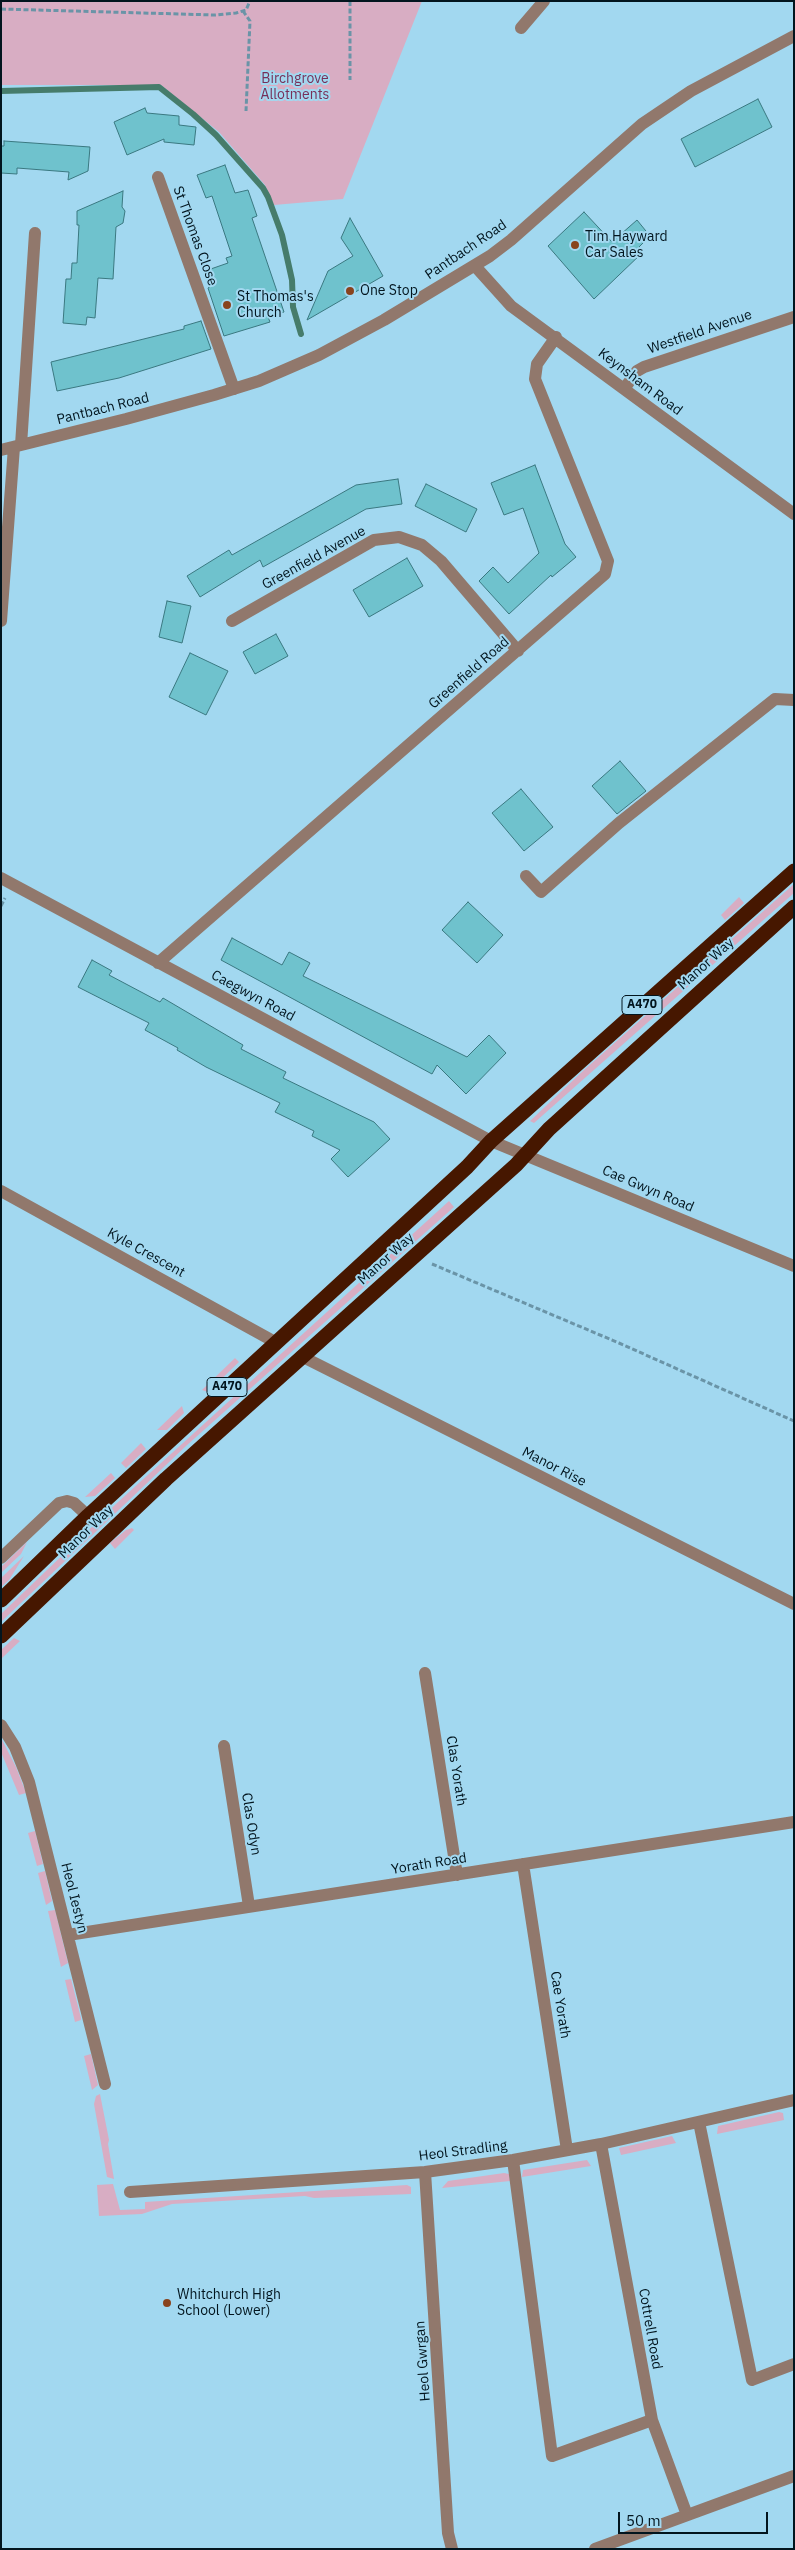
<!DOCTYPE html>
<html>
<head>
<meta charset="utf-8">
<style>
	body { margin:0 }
	#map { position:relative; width:795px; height:2550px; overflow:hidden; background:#a2d8f0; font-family:"IBM Plex Sans",sans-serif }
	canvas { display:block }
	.frame { position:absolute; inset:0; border:2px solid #02151e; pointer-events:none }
	.scale { position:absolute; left:618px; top:2512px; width:150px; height:22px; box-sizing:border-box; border:2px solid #02151e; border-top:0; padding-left:6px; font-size:15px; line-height:18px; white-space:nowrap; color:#02151e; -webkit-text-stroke:4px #a2d8f0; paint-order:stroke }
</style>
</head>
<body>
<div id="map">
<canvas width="795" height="2550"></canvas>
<div class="frame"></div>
<div class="scale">50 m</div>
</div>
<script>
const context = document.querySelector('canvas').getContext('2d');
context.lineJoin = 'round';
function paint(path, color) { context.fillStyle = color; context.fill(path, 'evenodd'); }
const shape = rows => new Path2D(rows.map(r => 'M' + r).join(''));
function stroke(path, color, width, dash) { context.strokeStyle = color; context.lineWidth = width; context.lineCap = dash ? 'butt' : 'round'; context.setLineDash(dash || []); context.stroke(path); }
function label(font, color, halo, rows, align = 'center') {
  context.font = font + ' "IBM Plex Sans",sans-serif'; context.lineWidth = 4; context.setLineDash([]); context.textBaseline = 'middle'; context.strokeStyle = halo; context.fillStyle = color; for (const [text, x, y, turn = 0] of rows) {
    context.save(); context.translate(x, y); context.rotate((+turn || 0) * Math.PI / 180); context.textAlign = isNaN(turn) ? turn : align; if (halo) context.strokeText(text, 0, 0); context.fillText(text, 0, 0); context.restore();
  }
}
paint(shape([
	[1,1,422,1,343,199,274,205,265,185,219,132,161,85,1,85],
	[794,884,794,893,534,1123,530,1121,584,1070],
	[739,897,744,903,725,920,721,915],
	[449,1201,454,1207,186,1446,1,1622,1,1614,117,1503],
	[235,1358,239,1362,208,1392,202,1390],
	[182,1406,184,1413,167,1430,157,1430],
	[141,1443,146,1449,126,1468,121,1463],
	[111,1473,115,1478,95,1496,85,1497],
	[132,1528,134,1530,115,1549,110,1543,126,1530],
	[27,1542,21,1554,1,1573,1,1567],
	[24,1556,9,1580,1,1587,1,1578],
	[14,1638,20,1641,1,1659,1,1650],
	[1,1738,16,1767,26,1793,19,1795,1,1752],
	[35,1831,43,1864,37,1866,28,1833],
	[45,1871,52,1901,46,1905,38,1873],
	[55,1910,68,1963,61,1967,48,1911],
	[71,1979,81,2018,81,2020,75,2022,65,1980],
	[91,2054,98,2085,92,2090,84,2056],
	[100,2094,109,2140,108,2144,114,2179,107,2177,94,2104,96,2096],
	[779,2112,783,2113,784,2120,717,2134,718,2126],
	[672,2136,676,2143,621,2155,619,2148],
	[587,2160,591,2166,522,2177,523,2170],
	[504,2173,509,2174,510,2181,442,2188,448,2181],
	[113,2184,120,2210,145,2209,145,2202,407,2185,411,2187,411,2194,314,2198,305,2196,172,2204,142,2214,99,2216,97,2185]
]), '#d8adc3');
stroke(shape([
	[1,91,159,87,193,114,216,135,263,188,268,197,282,235,292,280,293,307,301,334]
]), '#467c6b', 6);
const building = shape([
	[758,99,772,127,695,167,681,139,758,99],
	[145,108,147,113,179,116,179,125,196,127,194,145,164,142,164,139,127,155,114,122,145,108],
	[4,141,90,147,88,171,68,180,69,172,17,168,17,174,1,173,1,146,4,146,4,141],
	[225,165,235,193,248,190,257,216,252,218,284,312,268,317,270,322,224,336,208,288,211,286,205,271,228,263,226,258,232,256,212,196,206,198,197,175,225,165],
	[123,191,122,207,125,211,123,223,116,227,113,279,98,278,95,318,87,317,86,325,63,323,66,279,71,279,72,263,77,263,79,225,77,225,77,211,123,191],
	[584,212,612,242,637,220,650,236,639,247,643,252,594,299,548,246,584,212],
	[350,218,383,276,307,320,328,271,353,256,341,238,350,218],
	[201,321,211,349,119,378,57,391,51,362,184,329,184,326,201,321],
	[535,465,565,544,576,557,552,577,551,575,509,614,479,581,493,567,508,583,539,553,523,508,504,515,491,483,535,465],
	[398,479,402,504,366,509,263,567,260,560,200,597,187,576,229,550,232,555,356,485,398,479],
	[426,484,477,509,466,532,415,506,426,484],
	[407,558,423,586,369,617,353,590,407,558],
	[167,601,191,606,182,643,159,637,167,601],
	[276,634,288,656,255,674,243,652,276,634],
	[190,653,228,671,206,715,169,697,190,653],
	[620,761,646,791,617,814,592,786,620,761],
	[521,789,553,827,524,851,492,813,521,789],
	[468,902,503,935,477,963,442,930,468,902],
	[232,938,282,965,289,952,310,963,303,976,467,1057,489,1035,506,1053,466,1094,437,1065,432,1074,221,960,232,938],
	[92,960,112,971,109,975,160,1002,163,998,243,1045,241,1049,286,1072,283,1078,374,1122,390,1139,348,1177,331,1159,340,1150,312,1136,314,1131,275,1112,280,1103,206,1067,177,1050,178,1048,145,1030,149,1023,78,987,92,960]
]);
paint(building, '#6fc2cd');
stroke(building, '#3a7880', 1);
stroke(shape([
	[350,1,350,80],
	[1,9,215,15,236,13,246,10,250,1],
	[243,11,250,21,246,111],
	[1,906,5,898],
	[432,1264,619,1343,794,1421]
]), '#6a94a7', 3, [5, 2.5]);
stroke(shape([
	[521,28,544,1],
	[158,177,234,389],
	[475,266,511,306,794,514],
	[624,389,637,371,644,367,794,317],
	[21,445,35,233],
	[1,450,126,419,214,395,259,381,319,355,384,320,490,256,511,240,642,124,691,91,794,36],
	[1,621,14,447],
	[232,621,374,540,399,537,422,545,441,561,518,651],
	[526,876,541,892,619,823,775,699,794,700],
	[1,878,491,1141,794,1266],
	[158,963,605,574,608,561,535,379,537,364,556,337],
	[1,1191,275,1342],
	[301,1356,794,1604],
	[1,1558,59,1503,67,1501,74,1503,88,1516],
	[425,1673,457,1875],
	[1,1725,15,1747,29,1782,105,2084],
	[224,1746,249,1906],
	[523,1864,567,2150],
	[68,1935,794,1822],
	[699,2122,752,2380,794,2364],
	[601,2144,652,2420,687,2515],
	[513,2160,552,2456,652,2420],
	[425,2172,448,2533,452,2549],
	[130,2192,425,2172,513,2160,601,2144,794,2100],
	[595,2549,794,2476]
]), '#91786c', 12);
stroke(shape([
	[1,1600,88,1516,467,1167,491,1141,794,871],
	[1,1636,166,1479,516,1165,549,1129,794,907]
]), '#461700', 15);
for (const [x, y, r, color] of [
	[575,245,5,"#89431d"],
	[350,291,5,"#89431d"],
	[227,305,5,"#89431d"],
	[167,2303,5,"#89431d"]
]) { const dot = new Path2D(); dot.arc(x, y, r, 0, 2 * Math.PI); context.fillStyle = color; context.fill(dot); stroke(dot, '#a2d8f0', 2); }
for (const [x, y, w] of [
	[642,1005,40],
	[227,1387,40]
]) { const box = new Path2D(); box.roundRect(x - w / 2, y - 9.5, w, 19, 4); context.fillStyle = '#a2d8f0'; context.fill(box); stroke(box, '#02151e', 1); }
label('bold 12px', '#02151e', null, [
	["A470",642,1005],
	["A470",227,1387]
]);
label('14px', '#773059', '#a2d8f0', [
	["Birchgrove",295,79],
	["Allotments",295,95]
]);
label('14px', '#02151e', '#a2d8f0', [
	["St Thomas Close",195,236,70],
	["Pantbach Road",466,250,-34],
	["Westfield Avenue",700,332,-19],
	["Keynsham Road",640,382,37],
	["Pantbach Road",103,409,-14],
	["Greenfield Avenue",314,558,-29],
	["Greenfield Road",469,673,-41],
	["Manor Way",706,964,-42],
	["Caegwyn Road",253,996,28],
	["Cae Gwyn Road",648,1189,23],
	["Kyle Crescent",146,1253,29],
	["Manor Way",386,1259,-42],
	["Manor Rise",554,1467,27],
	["Manor Way",86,1532,-44],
	["Clas Yorath",456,1771,81],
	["Clas Odyn",251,1824,81],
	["Yorath Road",429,1864,-9],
	["Heol Iestyn",74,1898,76],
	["Cae Yorath",560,2005,81],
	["Heol Stradling",463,2151,-7],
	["Cottrell Road",650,2329,80],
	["Heol Gwrgan",423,2361,-94]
]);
label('14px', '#02151e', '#a2d8f0', [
	["Tim Hayward",585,237],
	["Car Sales",585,253],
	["One Stop",360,291],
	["St Thomas's",237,297],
	["Church",237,313],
	["Whitchurch High",177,2295],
	["School (Lower)",177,2311]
], 'left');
</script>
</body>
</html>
